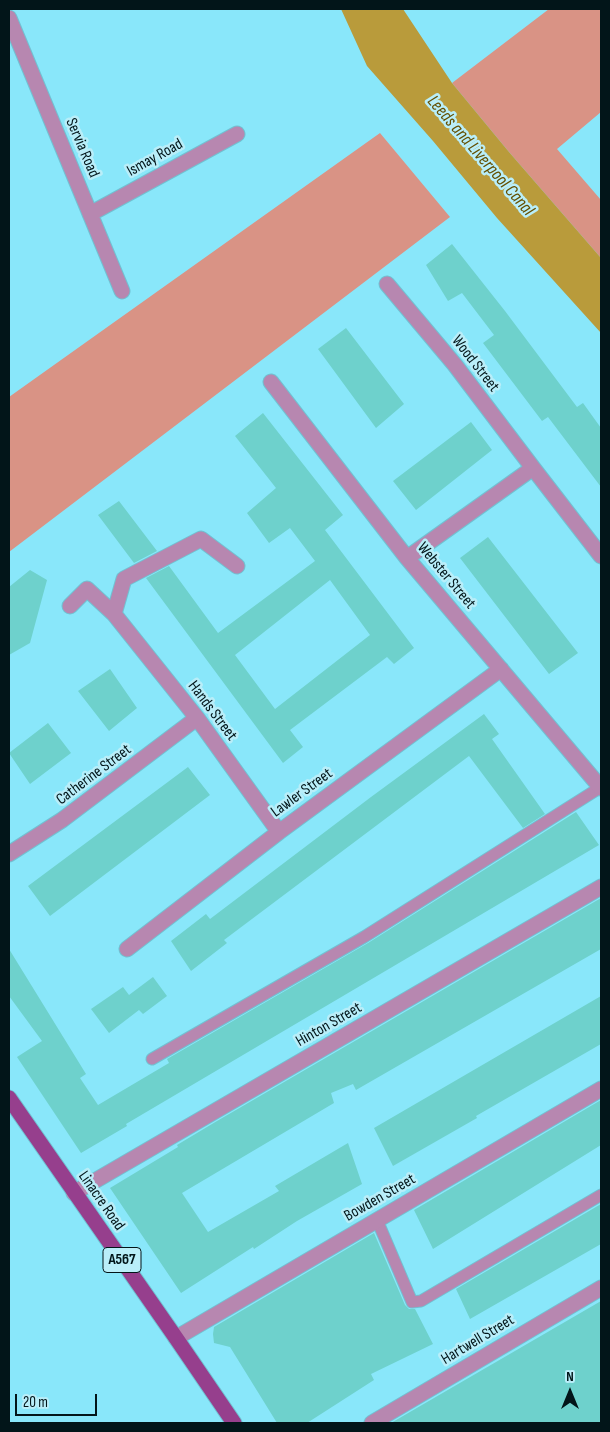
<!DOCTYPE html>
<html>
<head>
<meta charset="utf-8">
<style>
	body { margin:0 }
	#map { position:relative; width:610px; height:1432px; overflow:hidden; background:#89e7fa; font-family:"Sofia Sans Condensed",sans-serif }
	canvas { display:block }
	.frame { position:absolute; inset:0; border:10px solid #021519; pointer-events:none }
	.north { position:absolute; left:545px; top:1367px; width:50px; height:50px; -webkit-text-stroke:4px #b9eef9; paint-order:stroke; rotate:0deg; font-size:14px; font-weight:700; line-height:20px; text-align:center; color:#021519 }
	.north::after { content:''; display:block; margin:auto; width:18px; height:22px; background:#021519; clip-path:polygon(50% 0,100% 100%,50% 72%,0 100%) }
	.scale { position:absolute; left:15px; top:1394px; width:82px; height:22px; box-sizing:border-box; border:2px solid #021519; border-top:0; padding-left:6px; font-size:15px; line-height:18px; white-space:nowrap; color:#021519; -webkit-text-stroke:4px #b9eef9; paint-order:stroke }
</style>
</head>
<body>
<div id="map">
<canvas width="610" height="1432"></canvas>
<div class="frame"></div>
<div class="north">N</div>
<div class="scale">20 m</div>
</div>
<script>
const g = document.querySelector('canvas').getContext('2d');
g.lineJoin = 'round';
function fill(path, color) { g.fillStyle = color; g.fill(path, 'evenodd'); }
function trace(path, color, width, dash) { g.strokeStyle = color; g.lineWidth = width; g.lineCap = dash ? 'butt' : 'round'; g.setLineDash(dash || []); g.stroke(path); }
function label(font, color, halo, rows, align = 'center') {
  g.font = font + ' "Sofia Sans Condensed",sans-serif'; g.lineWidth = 5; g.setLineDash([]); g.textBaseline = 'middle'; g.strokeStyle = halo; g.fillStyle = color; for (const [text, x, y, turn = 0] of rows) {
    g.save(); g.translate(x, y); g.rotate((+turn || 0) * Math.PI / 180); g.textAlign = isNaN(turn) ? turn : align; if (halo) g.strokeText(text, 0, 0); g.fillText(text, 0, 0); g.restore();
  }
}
const green = new Path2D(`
	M549 9H601V112L557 149 601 200V258L509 152 452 83Z
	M380 133 450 217 9 552V397Z`);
const water = new Path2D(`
	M341 9H403L452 83 509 152 601 258V333L497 218 433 141 367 66Z`);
const building = new Path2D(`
	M452 244 505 311 577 407 583 403 601 428V487L548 417 542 421 483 343 494 335 462 293 448 301 426 265Z
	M346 328 404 404 376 428 318 349Z
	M263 413 343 515 325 530 414 648 394 664 387 657 290 730 303 747 283 763 146 578 169 566 218 633 315 561 290 528 269 543 247 513 276 488 235 436ZM330 580 370 635 275 709 235 655Z
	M471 422 492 450 416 510 393 481Z
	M119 501 157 551 134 563 98 515Z
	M488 537 578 653 549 674 460 558Z
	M30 570 47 580 30 643 9 655V587Z
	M110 669 137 708 109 731 78 691Z
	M484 714 499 734 492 739 545 814 523 828 469 756 224 940 227 943 191 971 171 941 206 914 210 919 371 797Z
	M48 723 71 753 30 784 9 753Z
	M188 767 210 795 50 916 28 886Z
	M576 812 599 845 126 1124 127 1126 81 1153 17 1057 42 1041 9 996V949L86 1074 80 1078 98 1105 169 1063 167 1059 368 943Z
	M601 898V949L356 1090 353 1084 331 1093 334 1103 182 1193 208 1232 279 1191 275 1186 348 1143 362 1184 297 1221 254 1249 253 1247 181 1293 110 1188 178 1147 177 1145 217 1121Z
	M153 977 167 996 143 1014 139 1010 109 1033 91 1009 123 987 129 995Z
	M601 996V1044L476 1116 477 1118 393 1166 374 1128Z
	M601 1100V1145L433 1249 414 1210Z
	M601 1204V1244L470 1319 456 1289Z
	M374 1233 405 1305 409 1309H415L433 1344 371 1374 374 1380 307 1423H277L230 1347 214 1343 213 1334 214 1327Z
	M601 1301V1423H391Z`);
const lane = new Path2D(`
	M152 1059 364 937 601 787
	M377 1220 412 1302 421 1301 601 1195`);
const street = new Path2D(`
	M9 18 122 291
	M90 214 237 134
	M387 284 455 365 533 468 601 556
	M271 382 407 558 601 788
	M407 558 533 468
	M237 566 201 539 124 579 114 614 197 718 279 832
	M70 606 87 589 114 614
	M9 854 62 820 197 718
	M127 949 279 832 501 669
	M74 1193 601 887
	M176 1338 601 1089
	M372 1423 601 1288`);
const primary = new Path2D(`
	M9 1098 176 1338 234 1423`);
const shields = [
	[122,1260,38]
];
const shieldNames = [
	["A567",122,1260]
];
const streetNames = [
	["Servia Road",82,148,67],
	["Ismay Road",155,158,-29],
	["Wood Street",475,364,52],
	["Webster Street",446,576,50],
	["Hands Street",212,711,53],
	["Catherine Street",94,775,-37],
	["Lawler Street",302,793,-36],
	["Hinton Street",329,1025,-30],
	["Bowden Street",380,1198,-30],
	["Linacre Road",101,1201,55],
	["Hartwell Street",478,1340,-31]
];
const waterNames = [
	["Leeds and Liverpool Canal",480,156,49]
];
fill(green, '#d99385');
fill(water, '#b99b3b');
fill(building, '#6ed1cc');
trace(lane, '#71c1d2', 13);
trace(street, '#71c1d2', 17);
trace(primary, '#71c1d2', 17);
trace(lane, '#b787b0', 11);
trace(street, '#b787b0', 15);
trace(primary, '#963f8d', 15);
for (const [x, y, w] of shields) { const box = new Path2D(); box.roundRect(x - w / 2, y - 12.5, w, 25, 4); g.fillStyle = '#b9eef9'; g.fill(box); trace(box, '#021519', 1); }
label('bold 15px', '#021519', null, shieldNames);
label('16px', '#021519', '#b9eef9', streetNames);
label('italic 18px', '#644f00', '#b9eef9', waterNames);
</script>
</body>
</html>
